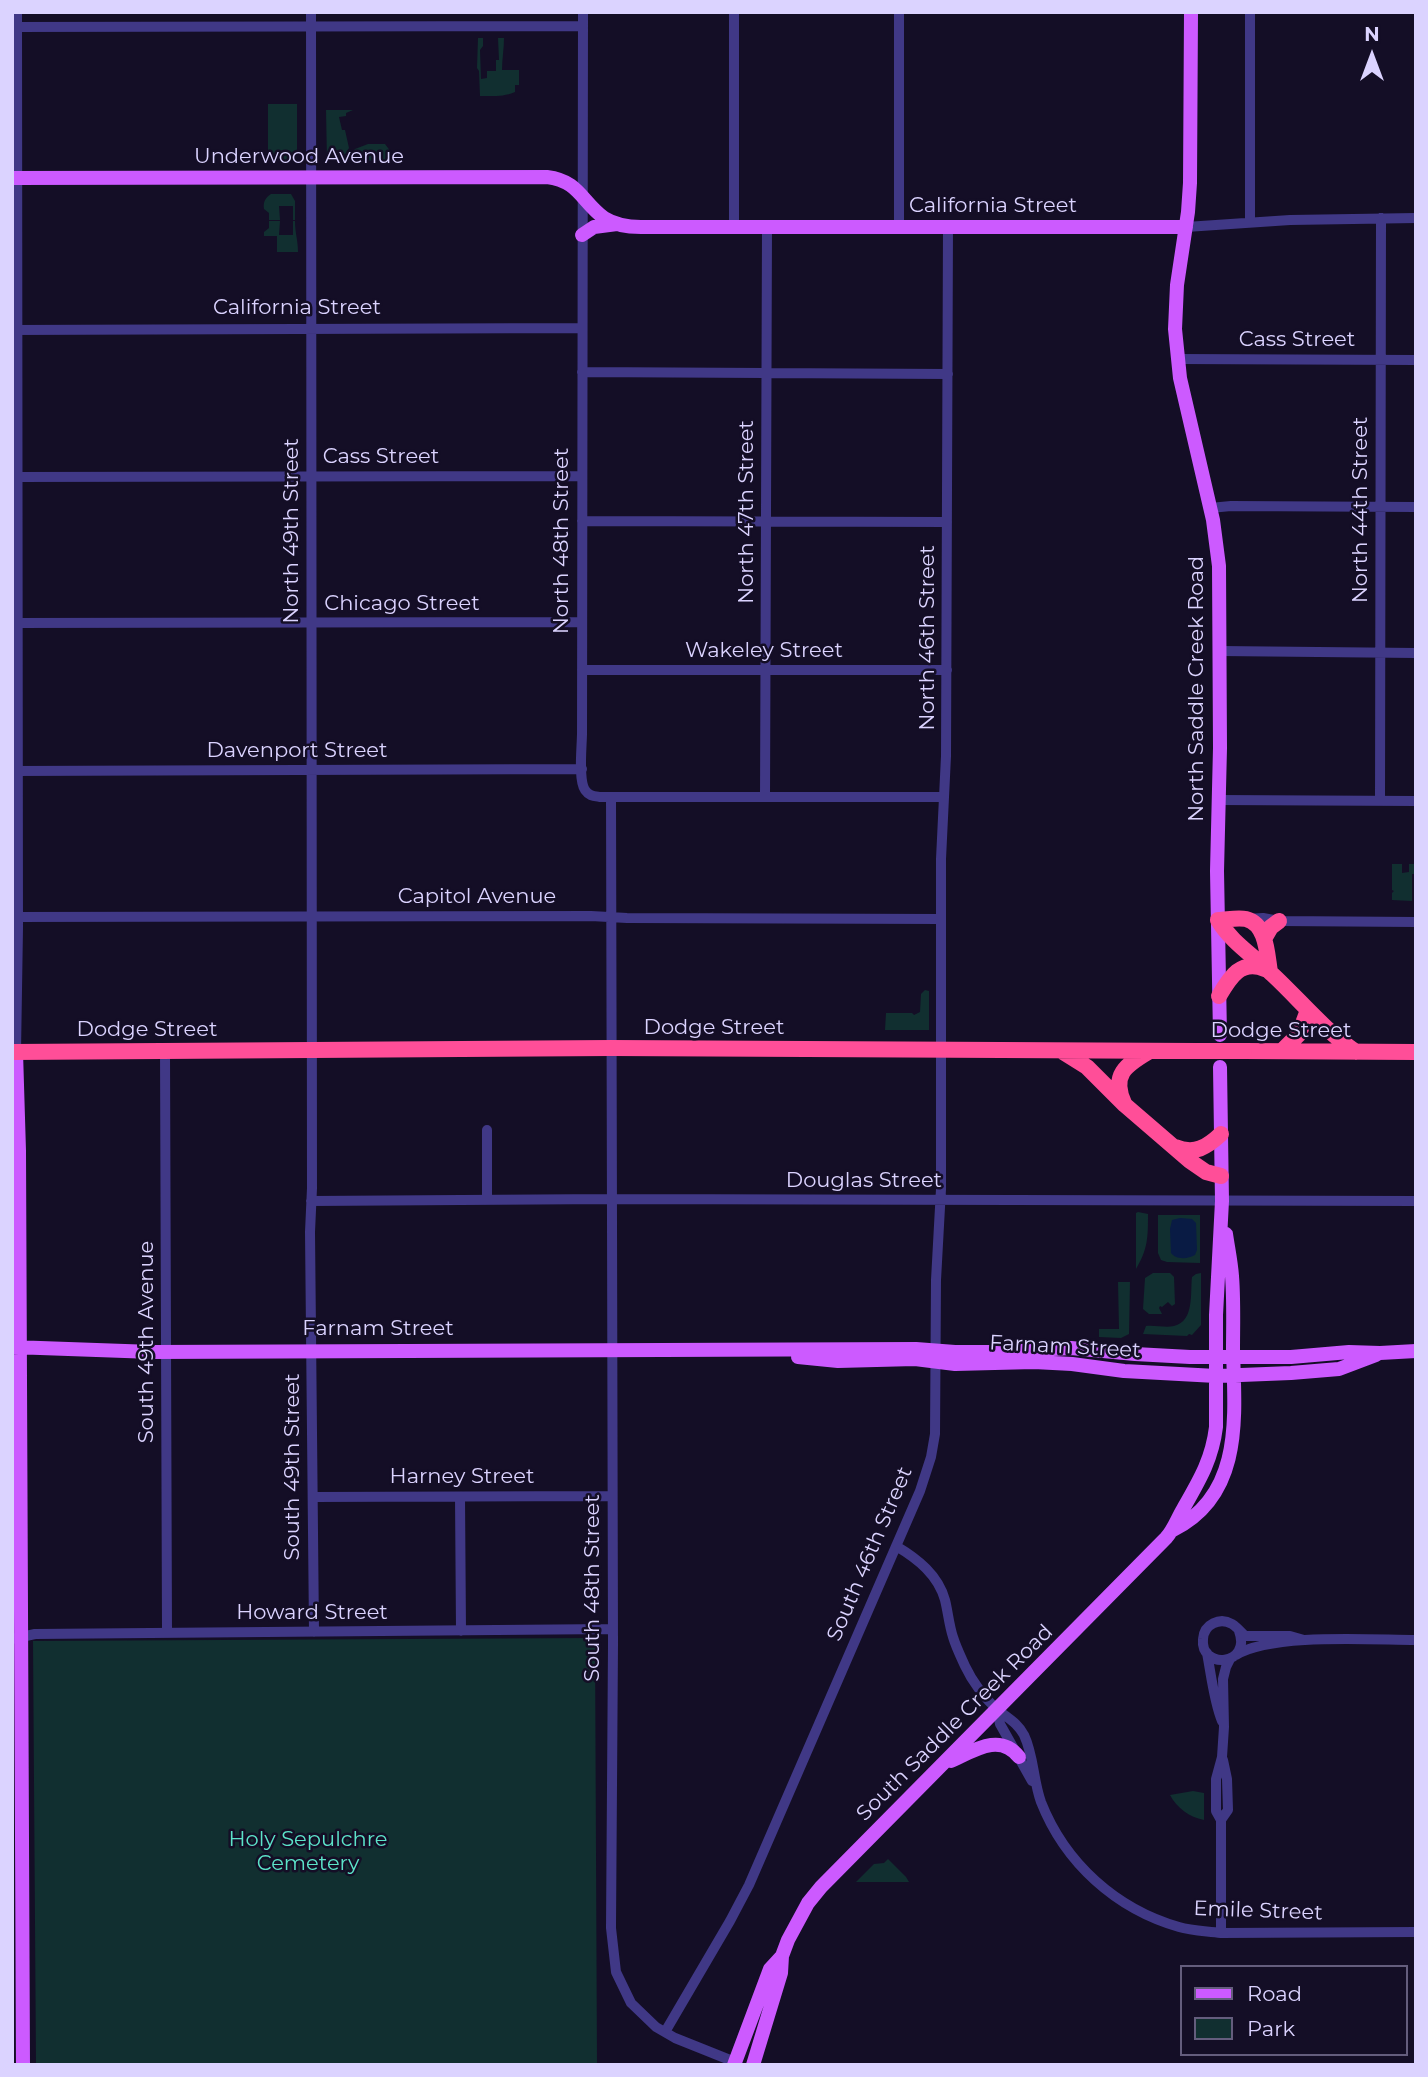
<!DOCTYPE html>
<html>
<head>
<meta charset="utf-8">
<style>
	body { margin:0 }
	#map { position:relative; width:1428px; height:2077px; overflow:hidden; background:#140e26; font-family:Montserrat,sans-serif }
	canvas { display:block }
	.frame { position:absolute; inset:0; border:14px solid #dbd3ff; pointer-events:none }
	.legend { position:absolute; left:1180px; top:1965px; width:228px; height:91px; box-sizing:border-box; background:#140e26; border:2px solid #645d7d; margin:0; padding:9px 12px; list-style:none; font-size:21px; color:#dbd3ff }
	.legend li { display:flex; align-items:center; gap:14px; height:35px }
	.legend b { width:35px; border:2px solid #645d7d }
	.north { position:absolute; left:1337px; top:21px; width:70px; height:70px; -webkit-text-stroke:5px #140e26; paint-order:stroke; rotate:0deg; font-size:19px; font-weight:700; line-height:28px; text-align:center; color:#dbd3ff }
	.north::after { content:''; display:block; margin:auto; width:24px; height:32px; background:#dbd3ff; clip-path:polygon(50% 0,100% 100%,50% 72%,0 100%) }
</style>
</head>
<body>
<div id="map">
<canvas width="1428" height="2077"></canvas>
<div class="frame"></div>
<ul class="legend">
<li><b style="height:9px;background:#cc5aff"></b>Road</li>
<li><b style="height:19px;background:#112f30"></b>Park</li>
</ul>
<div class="north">N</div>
</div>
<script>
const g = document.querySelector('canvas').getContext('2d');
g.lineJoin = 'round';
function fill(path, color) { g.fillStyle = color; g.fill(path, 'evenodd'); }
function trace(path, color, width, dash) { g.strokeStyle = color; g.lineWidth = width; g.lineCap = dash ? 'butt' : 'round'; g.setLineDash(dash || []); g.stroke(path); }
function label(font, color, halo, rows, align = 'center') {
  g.font = font + ' Montserrat,sans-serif'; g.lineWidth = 5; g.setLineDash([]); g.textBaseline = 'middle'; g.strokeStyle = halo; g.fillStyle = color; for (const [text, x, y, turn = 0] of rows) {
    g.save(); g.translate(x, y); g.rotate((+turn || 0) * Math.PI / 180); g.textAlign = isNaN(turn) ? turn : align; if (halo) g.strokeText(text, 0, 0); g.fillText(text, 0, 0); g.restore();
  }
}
const green = new Path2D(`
	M478 38H483V46L480 50 481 79 487 78V71H496V60H499L498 38H504C504 49 502 59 502 70H519V85H515V92C503 97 493 96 480 96L479 71 477 68Z
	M268 104H297V160H268Z
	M326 110H353L346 113V116L339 117 342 130H345L349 148 341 161H327Z
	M368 144H385L397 160 344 161 355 149Z
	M271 194H291L295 201V220H293V206H279L280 220H269V213L264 209C263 202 265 198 271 194Z
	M269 221H280L279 235H293V221H295C295 233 298 240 298 252H277V236H264V232L269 228Z
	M1392 864H1402V873L1409 872V864H1416V874H1412V901L1392 900V893L1394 891 1392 890Z
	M925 990 929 991V1030H885L886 1013H912L914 1015 920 1012 921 994Z
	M1138 1212 1148 1214C1148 1237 1148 1249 1136 1269V1213Z
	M1158 1215H1200V1263L1167 1262 1161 1260 1158 1253Z
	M1153 1273H1170L1174 1277 1175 1304 1172 1306 1168 1302 1162 1307 1160 1306 1159 1308 1162 1314H1149L1143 1309 1145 1278Z
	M1201 1273V1325L1192 1335 1189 1334 1187 1336 1143 1334 1146 1326C1155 1325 1166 1328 1174 1326 1195 1321 1190 1292 1192 1277L1196 1274Z
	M1118 1282H1130L1129 1334 1121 1338 1099 1337V1329H1119Z
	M595 1638 597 2065H36L33 1641Z
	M1193 1791 1204 1793V1820C1189 1817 1177 1808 1170 1795Z
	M888 1859 906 1877 909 1882H856L874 1864 884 1863Z`);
const water = new Path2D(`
	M1180 1218 1192 1219 1196 1223 1197 1250 1195 1255C1188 1259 1176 1260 1171 1253L1170 1229 1172 1220Z`);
const minor = new Path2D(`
	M311 12 312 1188 310 1232 314 1632
	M583 12 582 733C582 746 578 780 585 790 589 796 594 796 600 797H944
	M734 12V227
	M899 12V227
	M12 27 583 26
	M1250 222V12
	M1186 227 1290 220 1416 218
	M12 330 582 328
	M1177 359 1416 360
	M582 372 948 374
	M14 477 582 476
	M1210 508 1231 506 1416 507
	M582 521 947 522
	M14 623 582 622
	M1220 651 1416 653
	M582 670H947
	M14 771 582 769
	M611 797 613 1644 611 1928 616 1972 631 2003 656 2027 675 2038 735 2062
	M765 797 767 227
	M1218 800 1416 801
	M1380 801 1381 218
	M12 917 591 916 627 918 941 919
	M1247 919 1263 918 1279 921 1416 922
	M165 1051 167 1633
	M16 1052 18 928 17 12
	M487 1130V1200
	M311 1201 611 1199 1416 1201
	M313 1497 611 1496
	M460 1497 461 1631
	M896 1546C918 1559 938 1575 945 1600 948 1612 949 1625 953 1637 956 1647 961 1657 965 1666 972 1681 985 1699 997 1709 1007 1718 1017 1722 1024 1735 1034 1756 1033 1780 1041 1802 1065 1863 1116 1909 1179 1927 1192 1931 1207 1931 1221 1933L1416 1932
	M1239 1631C1252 1666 1200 1670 1203 1639 1204 1624 1220 1617 1232 1624 1237 1627 1241 1632 1245 1636H1290L1304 1640
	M12 1639 35 1634 612 1629
	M1207 1653C1211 1674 1214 1702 1222 1721
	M1236 1655C1272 1633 1371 1640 1416 1640
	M997 1709 1000 1724 1032 1781
	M1221 1820 1228 1810 1227 1779 1223 1760
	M1221 1933V1820L1216 1811V1779L1222 1757 1224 1727 1223 1679 1226 1667 1230 1659
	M665 2032 730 1921 749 1885 920 1491 931 1457 935 1434 936 1280 941 1189V859L946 756 948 226`);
const major = new Path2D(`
	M1191 12 1190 183 1188 212 1177 285 1175 329 1180 378 1213 520 1219 566 1220 748 1217 871 1220 1035
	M12 178 547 177C579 181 581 201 604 218 615 225 628 227 641 227H1186
	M582 235 594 227 617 224
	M16 1052 19 1151 23 2065
	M12 1347 153 1352 916 1349 955 1352H997L1071 1348 1135 1354 1190 1357H1291L1349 1352 1380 1353 1416 1351
	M798 1357 838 1361 915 1359 955 1364 1034 1362 1072 1364 1124 1371 1216 1376 1291 1373 1339 1369 1376 1355
	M1173 1530C1243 1495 1235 1418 1233 1351 1233 1326 1234 1301 1232 1276 1231 1262 1228 1248 1226 1234
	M951 1761C973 1751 1000 1732 1019 1757
	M734 2065 770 1969 782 1956
	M753 2065 781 1973 782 1956 788 1940 808 1903 821 1887 1166 1538C1174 1529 1177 1519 1183 1509 1199 1481 1212 1460 1216 1427V1315L1222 1201 1220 1067`);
const highway = new Path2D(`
	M1264 939 1271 927 1279 921
	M1270 972C1267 955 1267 924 1246 919 1237 917 1226 920 1218 920 1232 943 1253 955 1272 974 1300 1000 1324 1030 1356 1052
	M1219 996C1230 977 1241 959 1265 969
	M1244 1051 1416 1052
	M1282 1051 1299 1034 1308 1010
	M12 1052 611 1048 1197 1051
	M1063 1052 1087 1067 1125 1105 1190 1161 1206 1172 1221 1176
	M1124 1103C1111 1075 1126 1065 1148 1052
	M1175 1147C1195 1155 1207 1147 1221 1134`);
const highwayBridge = new Path2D(`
	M1197 1051H1244`);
const streetNames = [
	["Underwood Avenue",299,157],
	["California Street",993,206],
	["California Street",297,308],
	["Cass Street",1297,340],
	["Cass Street",381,457],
	["North 44th Street",1361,510,-90],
	["North 47th Street",747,512,-90],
	["North 49th Street",292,531,-90],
	["North 48th Street",562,541,-90],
	["Chicago Street",402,604],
	["North 46th Street",928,638,-90],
	["Wakeley Street",764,651],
	["North Saddle Creek Road",1197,689,-90],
	["Davenport Street",297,751],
	["Capitol Avenue",477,897],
	["Dodge Street",714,1028],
	["Dodge Street",147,1030],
	["Dodge Street",1281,1031],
	["Douglas Street",864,1181],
	["Farnam Street",378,1329],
	["South 49th Avenue",147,1342,-90],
	["Farnam Street",1065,1347,3],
	["South 49th Street",293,1467,-90],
	["Harney Street",462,1477],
	["South 46th Street",870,1554,-67],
	["South 48th Street",593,1588,-90],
	["Howard Street",312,1613],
	["South Saddle Creek Road",955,1723,-45],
	["Emile Street",1258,1911,2]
];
const parkNames = [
	["Holy Sepulchre",308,1840],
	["Cemetery",308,1864]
];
fill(green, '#112f30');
fill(water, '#091b44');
trace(minor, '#403886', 10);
trace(major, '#cc5aff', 14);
trace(highway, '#ff4e98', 16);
trace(highwayBridge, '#ff4e98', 16);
label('21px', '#dbd3ff', '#140e26', streetNames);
label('21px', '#5ce3c9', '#140e26', parkNames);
</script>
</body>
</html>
